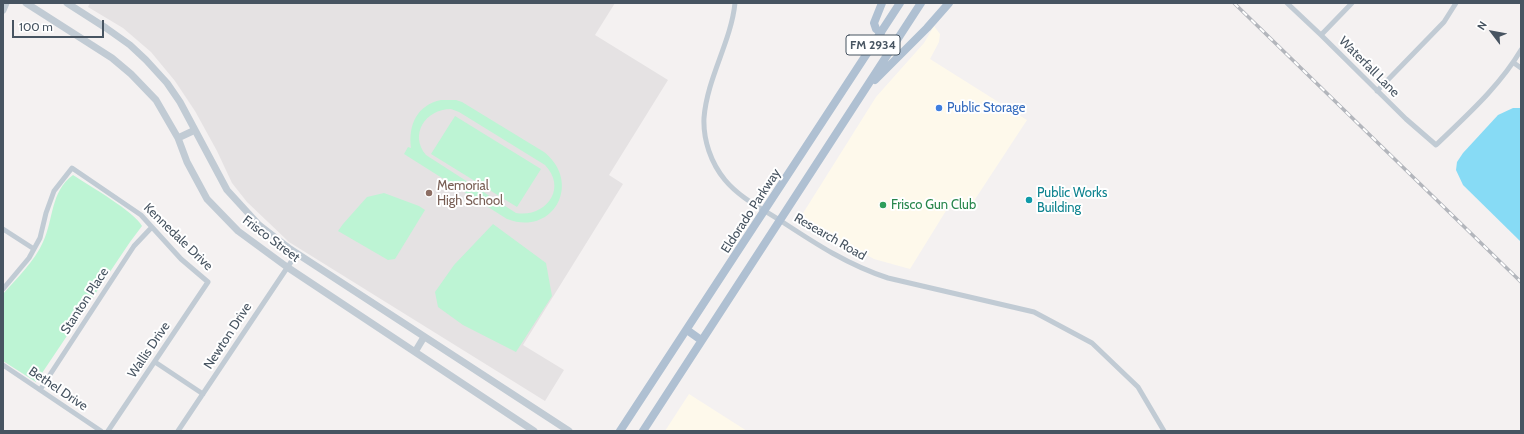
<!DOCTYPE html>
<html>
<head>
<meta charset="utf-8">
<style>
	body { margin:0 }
	#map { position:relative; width:1524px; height:434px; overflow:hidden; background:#f4f1f1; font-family:Cabin,sans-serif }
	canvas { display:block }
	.frame { position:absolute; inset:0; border:4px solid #475461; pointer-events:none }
	.north { position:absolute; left:1472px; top:12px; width:40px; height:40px; -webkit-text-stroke:3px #fff; paint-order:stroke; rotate:302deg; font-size:11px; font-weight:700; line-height:16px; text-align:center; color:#475461 }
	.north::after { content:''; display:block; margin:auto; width:14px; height:18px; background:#475461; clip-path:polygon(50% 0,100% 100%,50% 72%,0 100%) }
	.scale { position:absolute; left:12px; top:20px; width:92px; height:18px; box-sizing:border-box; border:2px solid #475461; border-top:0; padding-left:5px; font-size:12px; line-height:14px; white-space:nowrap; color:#475461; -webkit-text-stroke:3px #fff; paint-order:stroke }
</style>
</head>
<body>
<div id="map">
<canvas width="1524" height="434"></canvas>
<div class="frame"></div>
<div class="north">N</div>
<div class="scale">100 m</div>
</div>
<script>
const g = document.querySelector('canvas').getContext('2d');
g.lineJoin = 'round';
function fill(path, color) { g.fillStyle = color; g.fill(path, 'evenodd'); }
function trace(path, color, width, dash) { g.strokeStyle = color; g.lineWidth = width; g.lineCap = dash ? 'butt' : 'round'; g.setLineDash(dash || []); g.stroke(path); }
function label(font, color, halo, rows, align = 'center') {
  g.font = font + ' Cabin,sans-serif'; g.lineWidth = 4; g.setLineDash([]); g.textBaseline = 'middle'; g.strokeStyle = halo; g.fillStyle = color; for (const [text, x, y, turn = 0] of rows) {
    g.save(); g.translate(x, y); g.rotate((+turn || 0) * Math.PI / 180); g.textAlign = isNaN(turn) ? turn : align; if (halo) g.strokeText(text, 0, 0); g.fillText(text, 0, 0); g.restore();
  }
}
const commercial = new Path2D(`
	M934 26 940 34 939 42 930 59 1027 120 968 210 952 201 910 269 874 259 800 218 876 97 924 43Z
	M689 394 747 431H665Z`);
const education = new Path2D(`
	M90 3H615L595 35 668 80 609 175 623 184 523 345 564 370 545 401 289 242 247 202 232 183 217 151 195 111 175 81 151 52 123 28 88 7Z`);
const green = new Path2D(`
	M441 100H456L462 102 544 152C583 183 553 237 507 219L404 154 408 147 411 148C408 125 417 105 441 100ZM451 109 459 112 545 165C568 189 545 218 516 213L426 155C409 135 425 109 451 109Z
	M455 116 541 169 517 207 431 154Z
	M73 175C88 185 135 212 142 226L130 242 36 382 3 361V294C16 279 35 261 43 242 54 219 50 192 73 175Z
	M384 193 419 206 425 210 395 259 388 260 338 231 343 224 367 197Z
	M493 224 546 263 552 296 516 352 463 325 438 307 435 292 454 265Z`);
const water = new Path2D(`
	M1513 108H1521V242L1463 185 1456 170 1457 162 1463 153 1498 115Z`);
const minor = new Path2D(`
	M735 3C731 42 707 78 704 118 703 140 711 163 725 180 740 198 761 208 781 221 816 244 848 265 888 278L1034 312 1092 343 1138 387 1164 431
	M1287 3 1321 35 1406 119 1436 145C1466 116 1499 87 1521 50
	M1321 35 1352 3
	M1514 63 1521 68
	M1377 91 1444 22 1456 3
	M3 229 34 249
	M3 289 29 258 40 238 46 213 54 191 72 168 141 215 181 259 208 282 108 431
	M155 362 203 394
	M3 365 101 431
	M40 390 134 246 152 227
	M178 431 297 253`);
const tertiary = new Path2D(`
	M26 3 112 58 131 74 156 100 178 138 187 162 207 199 238 231 287 267 534 431
	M67 3 106 28 130 45 146 60 167 83 180 102 227 190 259 225 290 249 569 431
	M3 10 6 3
	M178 138 195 130
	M415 352 424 337`);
const primary = new Path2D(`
	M881 33 876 29 874 23 882 3
	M875 80 927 28 949 3
	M687 330 701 340
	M620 431 900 3
	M643 431 921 3`);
const rail = new Path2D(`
	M1234 3 1521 282`);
const markers = [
	[939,108,4,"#3f7fe0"],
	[429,193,4,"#8d6e63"],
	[1029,200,4,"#0f9aa8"],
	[883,205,4,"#2e9e5b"]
];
const shields = [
	[873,45,54]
];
const shieldNames = [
	["FM 2934",873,45]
];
const streetNames = [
	["Waterfall Lane",1369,67,45],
	["Eldorado Parkway",751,211,-57],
	["Kennedale Drive",178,237,44],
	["Research Road",830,237,30],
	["Frisco Street",271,239,37],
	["Stanton Place",85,301,-57],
	["Newton Drive",228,336,-57],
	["Wallis Drive",149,350,-56],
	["Bethel Drive",58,389,34]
];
const shopNames = [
	["Public Storage",947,108]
];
const educationNames = [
	["Memorial",437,186],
	["High School",437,201]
];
const cultureNames = [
	["Public Works",1037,193],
	["Building",1037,208]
];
const leisureNames = [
	["Frisco Gun Club",891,205]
];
fill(commercial, '#fef9eb');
fill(education, '#e5e2e3');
fill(green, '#bdf4d4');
fill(water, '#87dbf5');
trace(minor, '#c1cbd4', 5);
trace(tertiary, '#c1cbd4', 7);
trace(primary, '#afc0d2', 8);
trace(rail, '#b3b6bc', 3.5);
trace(rail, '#fff', 2, [6]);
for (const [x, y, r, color] of markers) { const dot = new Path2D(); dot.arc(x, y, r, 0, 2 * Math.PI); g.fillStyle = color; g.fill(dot); trace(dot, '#fff', 1.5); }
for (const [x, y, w] of shields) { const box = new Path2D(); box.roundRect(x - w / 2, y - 10, w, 20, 3); g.fillStyle = '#fff'; g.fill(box); trace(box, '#475461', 1); }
label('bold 12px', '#475461', null, shieldNames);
label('13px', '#475461', '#fff', streetNames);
label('13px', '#366cbe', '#fff', shopNames, 'left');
label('13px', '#785e54', '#fff', educationNames, 'left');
label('13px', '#0d838f', '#fff', cultureNames, 'left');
label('13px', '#27864d', '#fff', leisureNames, 'left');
</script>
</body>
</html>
